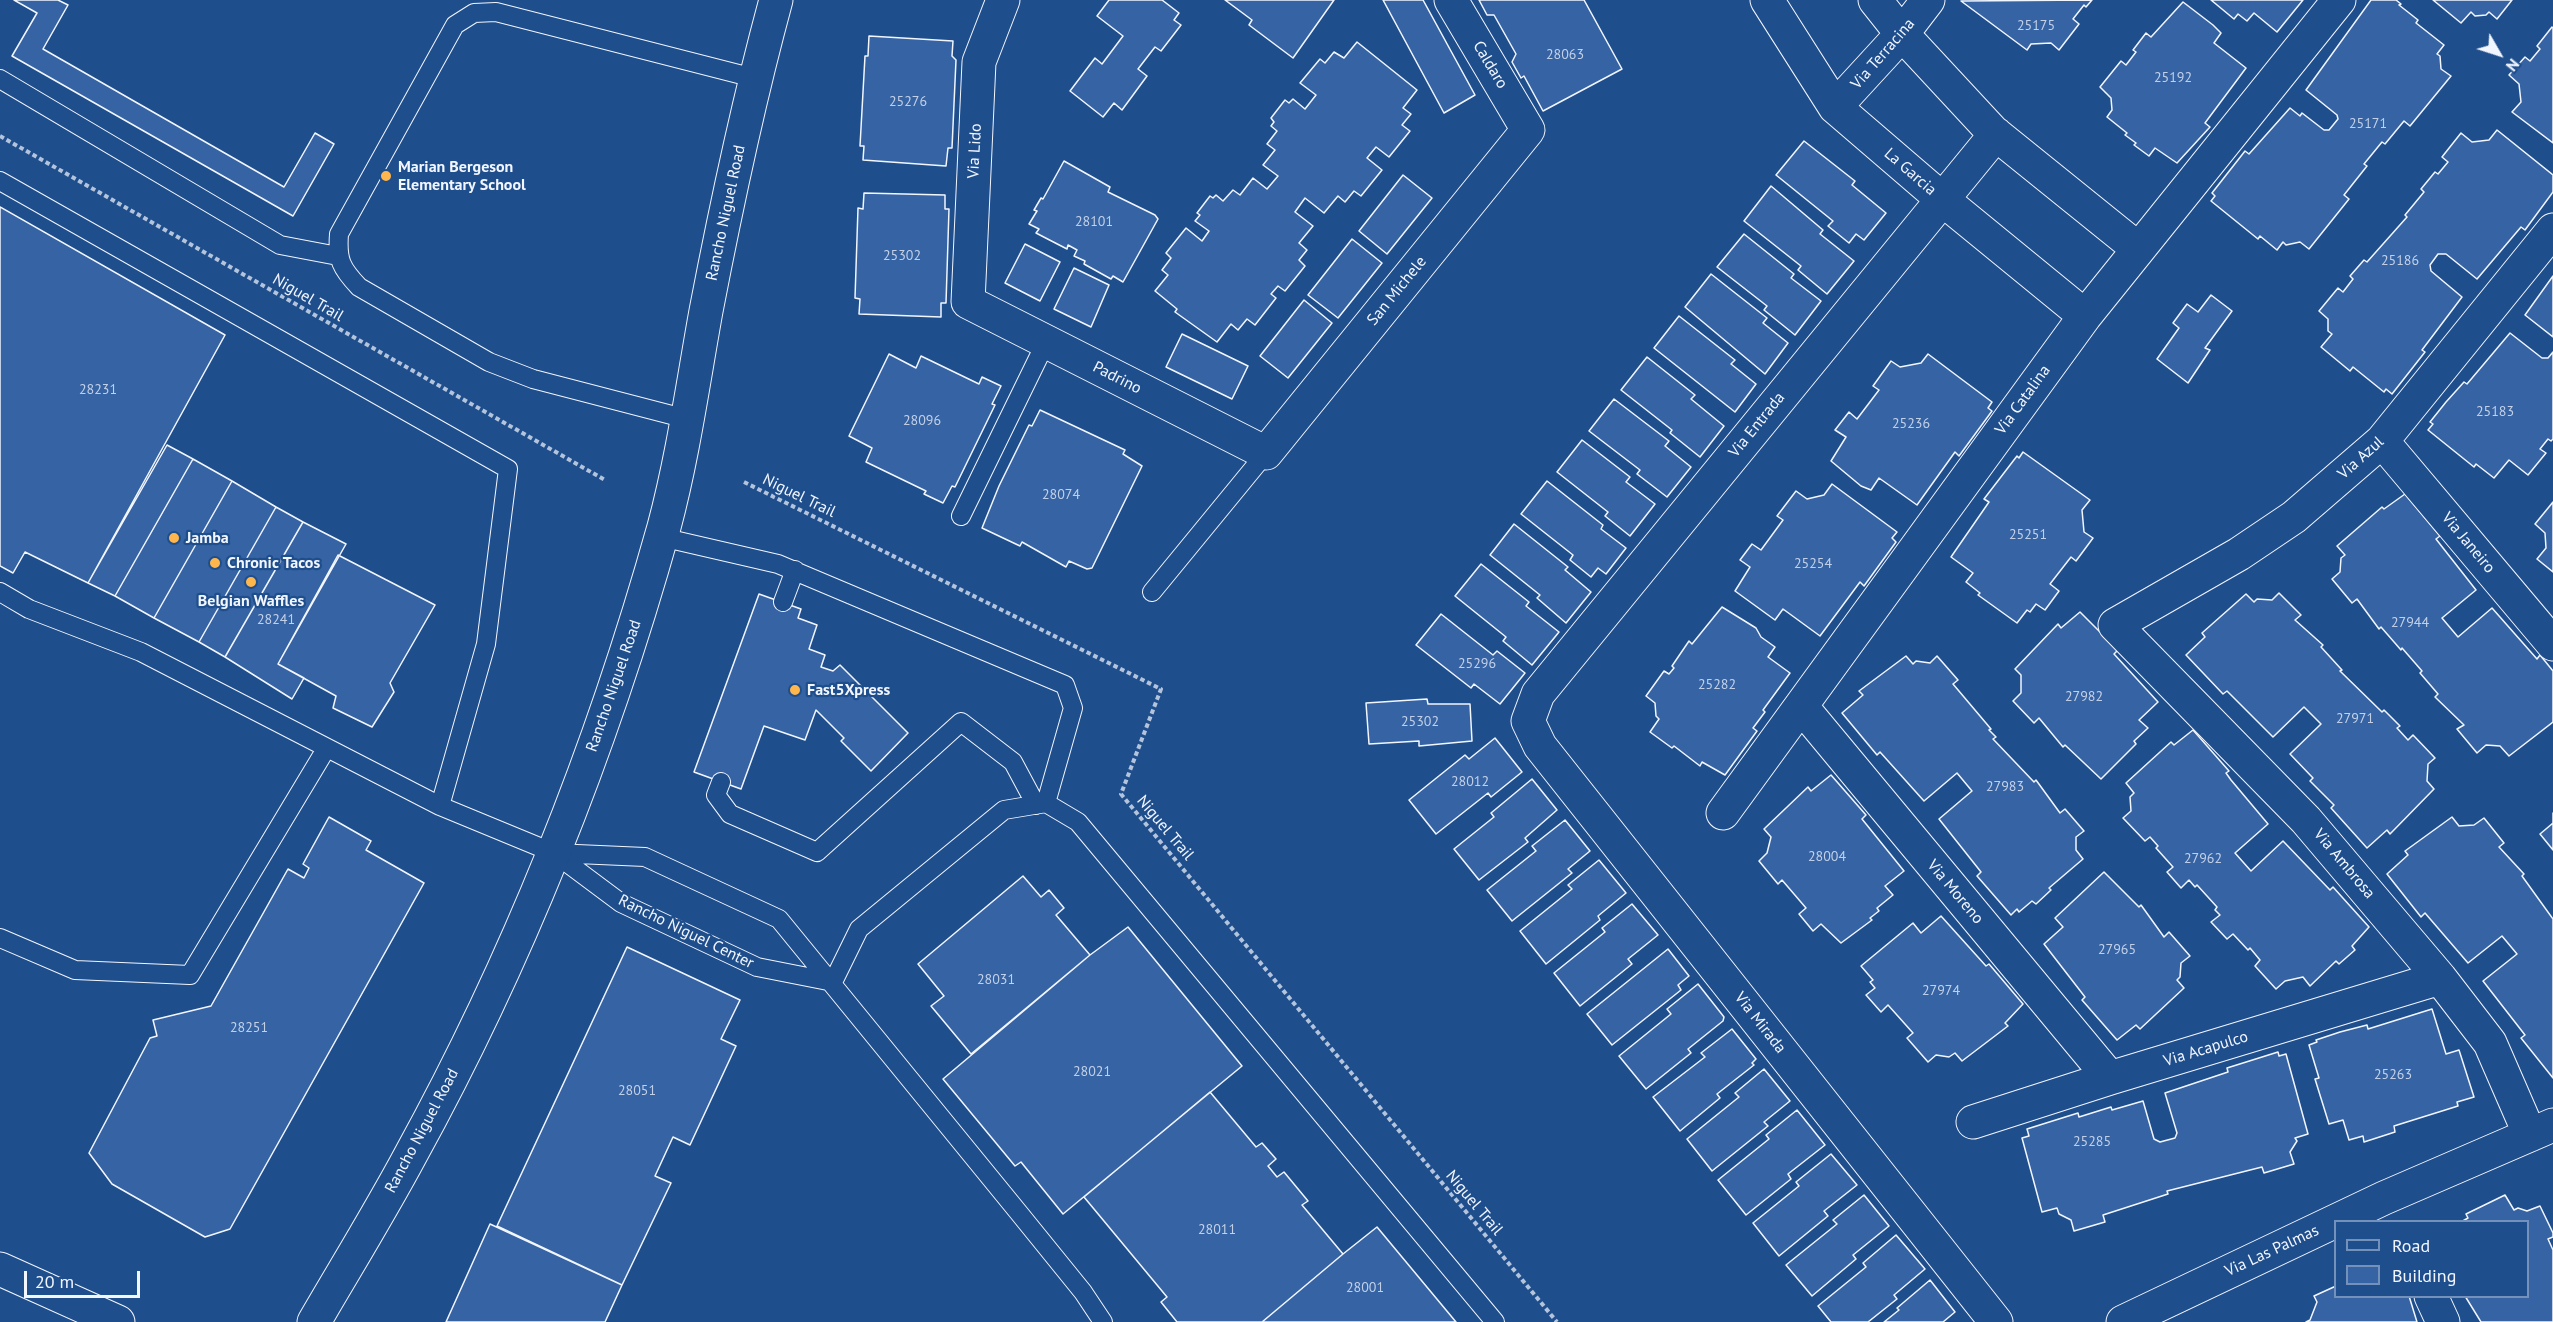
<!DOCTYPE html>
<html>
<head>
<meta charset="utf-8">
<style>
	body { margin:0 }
	#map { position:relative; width:2553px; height:1322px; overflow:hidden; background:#1f4e8c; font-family:"PT Sans",sans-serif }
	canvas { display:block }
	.legend { position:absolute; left:2334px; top:1220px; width:195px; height:78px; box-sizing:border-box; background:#1f4e8c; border:2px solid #7391ba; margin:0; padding:8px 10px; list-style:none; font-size:18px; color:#f2f6ff }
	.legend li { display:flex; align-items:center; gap:12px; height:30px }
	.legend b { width:30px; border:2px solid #7391ba }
	.north { position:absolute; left:2469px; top:24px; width:60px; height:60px; -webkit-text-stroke:4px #1f4e8c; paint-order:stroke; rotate:129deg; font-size:16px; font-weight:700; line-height:24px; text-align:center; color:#f2f6ff }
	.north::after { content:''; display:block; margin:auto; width:21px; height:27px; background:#f2f6ff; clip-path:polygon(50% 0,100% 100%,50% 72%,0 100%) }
	.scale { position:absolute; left:24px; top:1271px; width:116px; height:27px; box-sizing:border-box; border:3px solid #f2f6ff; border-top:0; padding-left:8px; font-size:18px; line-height:21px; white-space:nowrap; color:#f2f6ff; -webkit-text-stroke:4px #1f4e8c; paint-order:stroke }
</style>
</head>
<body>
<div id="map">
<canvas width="2553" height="1322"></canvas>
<ul class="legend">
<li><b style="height:8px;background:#1f4e8c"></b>Road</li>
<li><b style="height:16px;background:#3563a3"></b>Building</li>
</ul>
<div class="north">N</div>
<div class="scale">20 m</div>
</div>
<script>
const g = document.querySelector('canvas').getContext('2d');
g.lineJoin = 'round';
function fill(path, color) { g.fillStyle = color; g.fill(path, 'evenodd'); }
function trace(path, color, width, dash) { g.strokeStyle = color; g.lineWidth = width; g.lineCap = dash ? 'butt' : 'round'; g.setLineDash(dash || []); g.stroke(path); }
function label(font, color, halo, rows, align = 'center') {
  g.font = font + ' "PT Sans",sans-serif'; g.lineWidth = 4.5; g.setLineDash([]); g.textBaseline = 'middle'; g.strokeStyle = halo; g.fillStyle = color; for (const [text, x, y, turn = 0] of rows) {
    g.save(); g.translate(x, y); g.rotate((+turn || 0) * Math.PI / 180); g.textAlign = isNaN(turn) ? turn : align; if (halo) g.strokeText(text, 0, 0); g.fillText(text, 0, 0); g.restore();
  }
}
const building = new Path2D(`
	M14 0H58L68 5 43 49 284 187 315 133 334 144 293 216 12 56 37 13Z
	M1109 0H1162L1179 13 1174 20 1181 25 1161 51 1155 47 1138 69 1147 76 1122 110 1114 103 1103 117 1070 91 1095 58 1102 64 1123 36 1097 16Z
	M1225 0H1334L1293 58 1249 25 1252 20Z
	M1383 0H1423L1475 95 1444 113Z
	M1479 0H1584L1622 69 1543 111 1524 76 1521 78 1512 62 1516 54 1494 15H1487Z
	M2092 0 2086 7 2084 5 2073 19 2079 24 2059 50 2051 43 2031 44 2027 50 1961 1Z
	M2211 0H2303L2277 32 2254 13 2247 21 2238 14 2234 19Z
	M2371 0H2396L2401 4 2399 5 2418 20 2416 23 2444 45 2437 54 2440 56 2441 69 2451 76 2410 126 2404 121 2385 144 2382 142 2364 164 2367 166 2344 195 2349 199 2309 249 2300 242 2286 245 2283 242 2277 250 2260 236 2258 239 2211 201 2215 196 2212 193 2245 151 2249 154 2290 108 2300 116 2302 113 2324 130H2329L2338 119 2337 115 2306 90Z
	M2433 0H2512L2497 19 2489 12 2486 15 2475 16 2471 12 2461 23Z
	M2183 2 2213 25 2221 33 2214 43 2246 68 2205 123 2210 127 2177 163 2155 148 2149 156 2134 145 2136 143 2125 135 2127 133 2107 117 2112 110 2111 98 2100 87 2121 61 2126 65 2136 52 2133 50 2146 33 2151 37Z
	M2552 27 2553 28V143L2512 112 2521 102 2519 84 2509 75 2525 57 2530 61 2540 49 2537 46Z
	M869 36 953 41 952 56 956 60 952 148H948L946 166 863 160 864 146H860L865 56H868Z
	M1357 42 1417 90 1403 108 1411 114 1402 125 1410 131 1389 157 1376 147 1367 158 1382 170 1361 196 1354 191 1345 202 1338 196 1324 213 1305 198 1295 212 1313 226 1299 243 1307 250 1299 260 1305 266 1285 291 1278 286 1271 294 1276 298 1255 325 1247 319 1238 330 1231 324 1217 342 1175 312 1177 309 1155 291 1168 275 1162 270 1171 258 1166 253 1186 228 1202 241 1209 231 1195 221 1200 215 1197 213 1210 196 1213 198 1216 195 1223 201 1233 190 1240 195 1253 178 1267 189 1278 176 1263 165 1275 150 1267 144 1277 131 1271 126 1274 122 1271 118 1285 100 1289 103 1293 99 1305 109 1316 95 1300 83 1320 59 1325 63 1334 52 1344 58Z
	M2497 130 2553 175V192L2525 230 2521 227 2477 279 2446 254H2438L2430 265 2431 271 2462 297 2422 350 2425 352 2392 394 2386 389 2384 392 2353 367 2350 371 2321 347 2332 334 2328 331V319L2319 311 2338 288 2343 292 2353 279 2350 276 2364 260 2367 262 2407 217 2405 215 2424 192 2421 189 2435 172 2438 174 2448 162 2442 157 2461 133 2472 142 2489 140Z
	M1804 141 1855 181 1852 185 1886 213 1864 240 1856 234 1849 243 1828 226 1833 221 1776 175Z
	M1064 161 1110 187 1108 192 1155 215 1158 219 1123 282 1113 276 1111 279 1084 264 1085 261 1074 256 1077 250 1068 245 1067 249 1036 233 1039 229 1029 224 1037 211 1034 210 1041 198 1043 199Z
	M1403 175 1432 198 1387 254 1359 231Z
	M1771 186 1823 230 1820 234 1854 261 1827 294 1798 270 1801 266 1744 221Z
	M864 193 945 195V209H949L946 303H941V317L859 314 860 299 855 298 858 208 863 209Z
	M0 207 225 335 88 583 25 552 13 573 0 566Z
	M1744 234 1794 274 1791 278 1821 301 1795 335 1764 310 1767 306 1717 267Z
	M1352 239 1382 263 1338 318 1308 295Z
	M1025 244 1060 262 1040 301 1005 283Z
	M1074 268 1109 285 1091 327 1054 309Z
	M1711 274 1767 318 1763 323 1788 343 1765 374 1685 307Z
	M2553 276V337L2525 315Z
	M2211 295 2232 311 2205 348 2210 350 2188 383 2157 359 2179 328 2173 323 2187 304 2198 312Z
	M1304 300 1332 323 1288 378 1260 356Z
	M1679 316 1735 360 1731 364 1756 384 1735 412 1654 348Z
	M2510 333 2542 358H2548L2553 352V439L2551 441 2548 439 2540 449 2546 453 2528 475 2509 460 2494 478 2476 464 2474 467 2428 430 2433 424 2430 422 2446 402 2464 382 2467 384Z
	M1182 334 1248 366 1232 399 1166 367Z
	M889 354 916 368 921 356 979 384 982 377 1001 386 992 404 995 405 955 487 952 486 943 503 924 494 926 491 866 462 872 448 849 436Z
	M1928 354 1992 402 1988 408 1992 411 1959 456 1955 452 1917 505 1879 478 1871 490 1861 486 1831 461 1846 437 1835 430 1849 412 1857 419 1879 390 1873 386 1891 361 1900 367 1921 363Z
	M1647 357 1695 395 1691 399 1724 426 1700 457 1670 433 1672 430 1621 390Z
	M1614 399 1669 441 1665 446 1691 467 1667 497 1637 474 1640 470 1589 431Z
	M1040 410 1125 450 1123 454 1142 466 1092 568 1087 569 1069 561 1066 567 1022 542 1020 546 982 528 999 486 1029 425 1032 426Z
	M1582 440 1630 477 1626 482 1655 504 1630 536 1605 516 1608 512 1557 472Z
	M167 445 193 459 115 596 88 583Z
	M2023 452 2090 500 2082 510 2084 532 2093 538 2076 561 2071 557 2050 584 2059 591 2045 610 2036 604 2030 612 2027 610 2017 623 1978 595 1980 593 1966 582 1973 573 1951 557 1989 502 1984 499 2017 456 2019 458Z
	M193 459 232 481 154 618 115 596Z
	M232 481 276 507 199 642 154 618Z
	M1547 481 1603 525 1601 529 1626 548 1606 574 1598 568 1591 577 1570 560 1573 555 1521 514Z
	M1832 484 1897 532 1892 538 1896 542 1864 586 1860 582 1820 636 1783 609 1775 620 1735 591 1750 567 1740 560 1752 544 1761 550 1783 520 1777 516 1796 491 1807 499 1824 495Z
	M2405 494 2440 536 2436 539 2476 590 2442 618 2458 637 2492 608 2537 659 2540 655 2553 671V722L2509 756 2500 746 2486 745 2477 753 2457 729 2464 725 2435 697 2438 694 2420 673 2422 671 2402 648 2401 650 2381 627 2379 629 2357 599 2352 603 2332 579 2340 572 2341 558 2345 555 2337 546 2382 507 2384 509Z
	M2553 502V572L2537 559 2546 548 2545 533 2535 524Z
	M276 507 303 522 225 657 199 642Z
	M303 522 346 544 278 664 304 678 292 699 225 657Z
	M1514 524 1568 567 1565 570 1591 592 1566 623 1537 598 1540 595 1490 555Z
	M338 555 435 605 390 683 394 692 372 727 333 708 336 696 278 664Z
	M1481 564 1529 602 1526 606 1559 632 1532 665 1503 641 1506 637 1455 596Z
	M2279 593 2301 615 2295 620 2323 645 2321 647 2342 670 2340 671 2382 712 2384 710 2400 726 2397 728 2408 740 2413 735 2435 758 2428 764 2427 781 2434 789 2390 834 2387 830 2367 848 2331 808 2334 805 2310 781 2313 778 2290 754 2321 724 2304 707 2273 737 2227 691 2223 694 2186 655 2205 637 2202 633 2246 594 2254 602 2257 599 2272 600Z
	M759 594 801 609 798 618 817 625 809 649 825 655 821 667 833 671 840 665 908 733 871 771 841 741 844 738 816 710 805 740 764 726 741 789 694 772Z
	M1722 607 1756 628 1761 637 1775 647 1768 657 1790 673 1763 710 1765 712 1753 728 1757 731 1725 775 1702 762 1700 766 1674 746 1672 748 1650 732 1659 719 1656 716 1655 703 1646 696 1664 671 1669 674 1674 668 1672 666 1689 641 1692 644Z
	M2080 612 2118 650 2114 654 2158 702 2139 720 2148 728 2134 741 2136 744 2101 779 2065 745 2063 747 2039 718 2034 723 2013 701 2021 693V675L2015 669 2058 624 2061 628Z
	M1441 614 1493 655 1497 651 1525 673 1500 704 1474 684 1471 688 1416 645Z
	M1906 656 1913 664 1916 661 1930 663 1937 656 1958 680 1953 684 1991 729 1989 730 1996 737 1993 739 2034 782 2036 780 2060 813 2065 809 2084 831 2076 837V850L2083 859 2049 888 2051 890 2036 904 2032 901 2019 912 2017 909 2011 915 1977 876 1981 872 1939 819 1972 791 1957 773 1924 801 1880 752 1877 755 1842 713 1863 695 1859 691Z
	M1427 699 1428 704H1470L1472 741 1419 746V741L1369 744 1366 703Z
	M2193 730 2229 771 2226 773 2231 780 2268 824 2235 853 2251 871 2283 841 2330 890 2333 887 2369 927 2352 946 2355 950 2339 964 2336 961 2310 986 2303 977 2285 981 2276 989 2255 966 2260 960 2250 948 2248 950 2233 934 2227 939 2211 922 2220 915 2215 910 2217 907 2197 885 2195 887 2189 880 2181 888 2167 872 2173 867 2156 848 2158 846 2150 837 2145 841 2123 818 2131 811 2130 797 2134 793 2126 783 2171 742 2174 745Z
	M1495 738 1522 772 1491 797 1488 793 1436 834 1409 800 1465 755 1469 759Z
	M1831 775 1866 815 1862 819 1904 871 1885 886 1893 895 1877 908 1879 911 1870 918 1872 920 1841 943 1821 924 1813 931 1799 914 1806 908 1782 880 1778 884 1759 861 1767 853 1771 837 1764 829 1808 787 1811 791Z
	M1532 779 1557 810 1525 838 1528 842 1479 880 1454 849 1494 817 1491 813Z
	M2553 813V850L2540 834 2553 823Z
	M329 817 371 841 366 850 424 883 230 1229 205 1237 112 1184 89 1153 150 1038 157 1036 153 1020 211 1006 288 869 304 878 309 868 303 864Z
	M2452 817 2459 826 2474 825 2484 818 2504 843 2499 847 2524 874 2522 876 2553 919V1078L2521 1038 2525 1035 2483 981 2517 954 2502 936 2468 963 2425 913 2421 917 2387 874 2408 855 2405 851Z
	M1565 820 1590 851 1568 869 1572 873 1512 921 1487 890 1536 851 1532 846Z
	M1599 860 1626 893 1598 916 1600 920 1546 964 1520 931 1572 889 1568 885Z
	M2104 872 2139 907 2141 905 2164 937 2169 932 2190 956 2181 963 2180 977 2177 980 2184 988 2140 1029 2136 1025 2117 1040 2082 1000 2085 997 2044 944 2063 927 2055 918Z
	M1023 876 1041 897 1049 890 1064 908 1056 915 1090 955 971 1054 931 1006 944 996 918 964Z
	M1632 904 1658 935 1628 959 1632 964 1580 1006 1554 973 1605 932 1602 928Z
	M1941 916 1986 966 1989 964 2023 1004 2005 1023 2008 1026 1962 1061 1955 1053 1949 1057 1936 1055 1928 1062 1907 1038 1913 1033 1888 1005 1881 1012 1866 995 1875 988 1870 982 1873 980 1861 966 1913 923 1921 933Z
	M1128 927 1242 1066 1063 1214 1021 1162 1015 1166 943 1079 1090 955Z
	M627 947 740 1000 721 1039 736 1046 690 1145 673 1137 655 1176 671 1183 622 1285 497 1226Z
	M1668 949 1689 976 1678 985 1681 990 1612 1045 1587 1014Z
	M1698 984 1724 1017 1723 1021 1688 1049 1691 1053 1646 1089 1619 1056 1671 1014 1667 1009Z
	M2432 1009 2446 1054 2459 1050 2474 1097 2457 1102 2458 1106 2394 1126 2395 1132 2364 1142 2363 1136 2349 1140 2343 1120 2329 1124 2315 1079 2319 1078 2309 1045 2317 1042 2316 1040 2340 1032 2367 1025 2368 1029Z
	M1732 1029 1756 1059 1752 1063 1754 1065 1717 1094 1720 1098 1680 1131 1653 1097 1705 1057 1701 1053Z
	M2278 1052 2279 1056 2286 1054 2308 1134 2295 1138 2297 1141 2290 1152 2294 1164 2264 1173 2262 1167 2167 1191 2168 1194 2103 1215 2105 1222 2074 1231 2071 1220 2059 1214 2057 1208 2042 1212 2022 1138 2029 1136 2027 1129 2078 1113 2079 1117 2111 1107 2112 1110 2143 1101 2154 1139 2160 1142 2175 1138 2177 1133 2165 1093 2228 1072 2227 1068Z
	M1764 1069 1790 1101 1764 1122 1768 1126 1712 1171 1687 1139 1739 1097 1735 1093Z
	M1210 1092 1256 1147 1262 1143 1276 1159 1268 1166 1277 1177 1284 1172 1308 1201 1302 1205 1343 1254 1262 1322H1177L1161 1302 1167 1297 1084 1197Z
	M1797 1110 1825 1145 1788 1174 1791 1179 1746 1215 1718 1180 1769 1139 1766 1135Z
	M1831 1154 1857 1185 1824 1211 1828 1216 1779 1256 1753 1223 1799 1186 1796 1182Z
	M1864 1195 1889 1226 1853 1255 1856 1259 1812 1296 1786 1265 1837 1224 1833 1220Z
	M2505 1195 2514 1210 2518 1208 2527 1211 2540 1206 2553 1233V1237L2548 1239 2553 1250V1322H2481L2465 1296H2528V1222H2461L2468 1218 2466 1214Z
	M490 1224 622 1285 605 1322H446Z
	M1377 1227 1456 1322H1262L1343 1254Z
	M1896 1235 1925 1269 1894 1295 1897 1299 1868 1322H1831L1818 1306 1866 1267 1863 1263Z
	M1930 1280 1955 1312 1943 1322H1884L1899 1310 1897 1308Z
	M2336 1286V1296H2409L2417 1322H2306L2310 1320 2317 1302 2314 1296Z`);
const path = new Path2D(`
	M0 136 605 480
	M744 482 1161 689 1121 794 1557 1322`);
const lane = new Path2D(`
	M0 79 280 245 338 256
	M0 181 508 469 486 644 440 806
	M687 419 533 379 489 362 359 287C341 268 337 260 339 234L455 25 474 13 496 12 754 78
	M961 516 1046 342
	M661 537 778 564 1065 685 1073 708 1046 803
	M0 592 29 609 141 652 440 806 554 853 621 903 757 967 833 982
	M1152 592 1266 453
	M783 602 795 570
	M721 782 716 795 730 814 817 852 961 722 1013 762 1036 805
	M554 853 645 857 779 919 1019 1213 1083 1292 1103 1322
	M0 938 75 970 190 975 326 749
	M833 982 859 929 1004 810 1046 803 1078 822 1495 1322`);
const street = new Path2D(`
	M1003 0 979 62 968 302 1266 453 1528 130 1451 0
	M1767 0 1835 107 1942 199 2085 316
	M1875 0 1902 34 1992 131 2137 248
	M1835 107 1902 34 1928 0
	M2382 441 2553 644
	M1801 706 2110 1078
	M1723 813 2085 316 2339 0
	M1973 1122 2110 1078 2440 978
	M2530 1135 2490 1043 2440 978 2306 820 2115 625 2239 554 2294 517 2382 441 2553 230
	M2431 1296 2443 1322
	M1996 1322 1540 746 1528 721 1538 694 1996 134
	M2123 1322 2384 1198 2553 1125`);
const secondary = new Path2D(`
	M0 1269 118 1322
	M314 1322C346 1267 380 1212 410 1156 519 958 603 745 664 527 683 456 693 383 706 311 726 207 748 103 776 0`);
const markers = [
	[386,176,6,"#ffb74d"],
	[174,538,6,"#ffb74d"],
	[215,563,6,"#ffb74d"],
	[251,582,6,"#ffb74d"],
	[795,690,6,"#ffb74d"]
];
const numberNames = [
	["25175",2036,26],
	["28063",1565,55],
	["25192",2173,78],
	["25276",908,102],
	["25171",2368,124],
	["28101",1094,222],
	["25302",902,256],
	["25186",2400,261],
	["28231",98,390],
	["25183",2495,412],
	["28096",922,421],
	["25236",1911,424],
	["28074",1061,495],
	["25251",2028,535],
	["25254",1813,564],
	["28241",276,620],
	["27944",2410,623],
	["25296",1477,664],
	["25282",1717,685],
	["27982",2084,697],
	["27971",2355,719],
	["25302",1420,722],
	["28012",1470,782],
	["27983",2005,787],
	["28004",1827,857],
	["27962",2203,859],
	["27965",2117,950],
	["28031",996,980],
	["27974",1941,991],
	["28251",249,1028],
	["28021",1092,1072],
	["25263",2393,1075],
	["28051",637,1091],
	["25285",2092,1142],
	["28011",1217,1230],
	["28001",1365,1288]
];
const streetNames = [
	["Via Terracina",1883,54,-49],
	["Caldaro",1490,65,59],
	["Via Lido",975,151,-87],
	["La Garcia",1910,172,41],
	["Rancho Niguel Road",726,213,-78],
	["San Michele",1397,291,-51],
	["Niguel Trail",308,298,30],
	["Padrino",1117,378,27],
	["Via Catalina",2023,400,-54],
	["Via Entrada",1757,425,-51],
	["Via Azul",2361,458,-42],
	["Niguel Trail",799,496,26],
	["Via Janeiro",2468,543,50],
	["Rancho Niguel Road",614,686,-71],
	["Niguel Trail",1165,828,50],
	["Via Ambrosa",2344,864,50],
	["Via Moreno",1955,892,50],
	["Rancho Niguel Center",686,932,26],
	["Via Mirada",1760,1023,52],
	["Via Acapulco",2206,1049,-17],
	["Rancho Niguel Road",422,1131,-62],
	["Niguel Trail",1474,1203,50],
	["Via Las Palmas",2272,1251,-25]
];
const poiNames = [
	["Marian Bergeson",398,167],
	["Elementary School",398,185],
	["Jamba",186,538],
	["Chronic Tacos",227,563],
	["Belgian Waffles",251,601,"center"],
	["Fast5Xpress",807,690]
];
fill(building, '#3563a3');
trace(building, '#f2f6ff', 1.5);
trace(lane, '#f2f6ff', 20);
trace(street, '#f2f6ff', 35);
trace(secondary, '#f2f6ff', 35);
trace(path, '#b3c4dc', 4, [4.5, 3]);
trace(lane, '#1f4e8c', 18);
trace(street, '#1f4e8c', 33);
trace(secondary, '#1f4e8c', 33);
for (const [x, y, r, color] of markers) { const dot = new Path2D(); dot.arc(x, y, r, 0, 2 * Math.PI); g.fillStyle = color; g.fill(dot); trace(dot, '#1f4e8c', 2); }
label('14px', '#c3d1e8', null, numberNames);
label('16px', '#f2f6ff', '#1f4e8c', streetNames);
label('bold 16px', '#f2f6ff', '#1f4e8c', poiNames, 'left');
</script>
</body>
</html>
